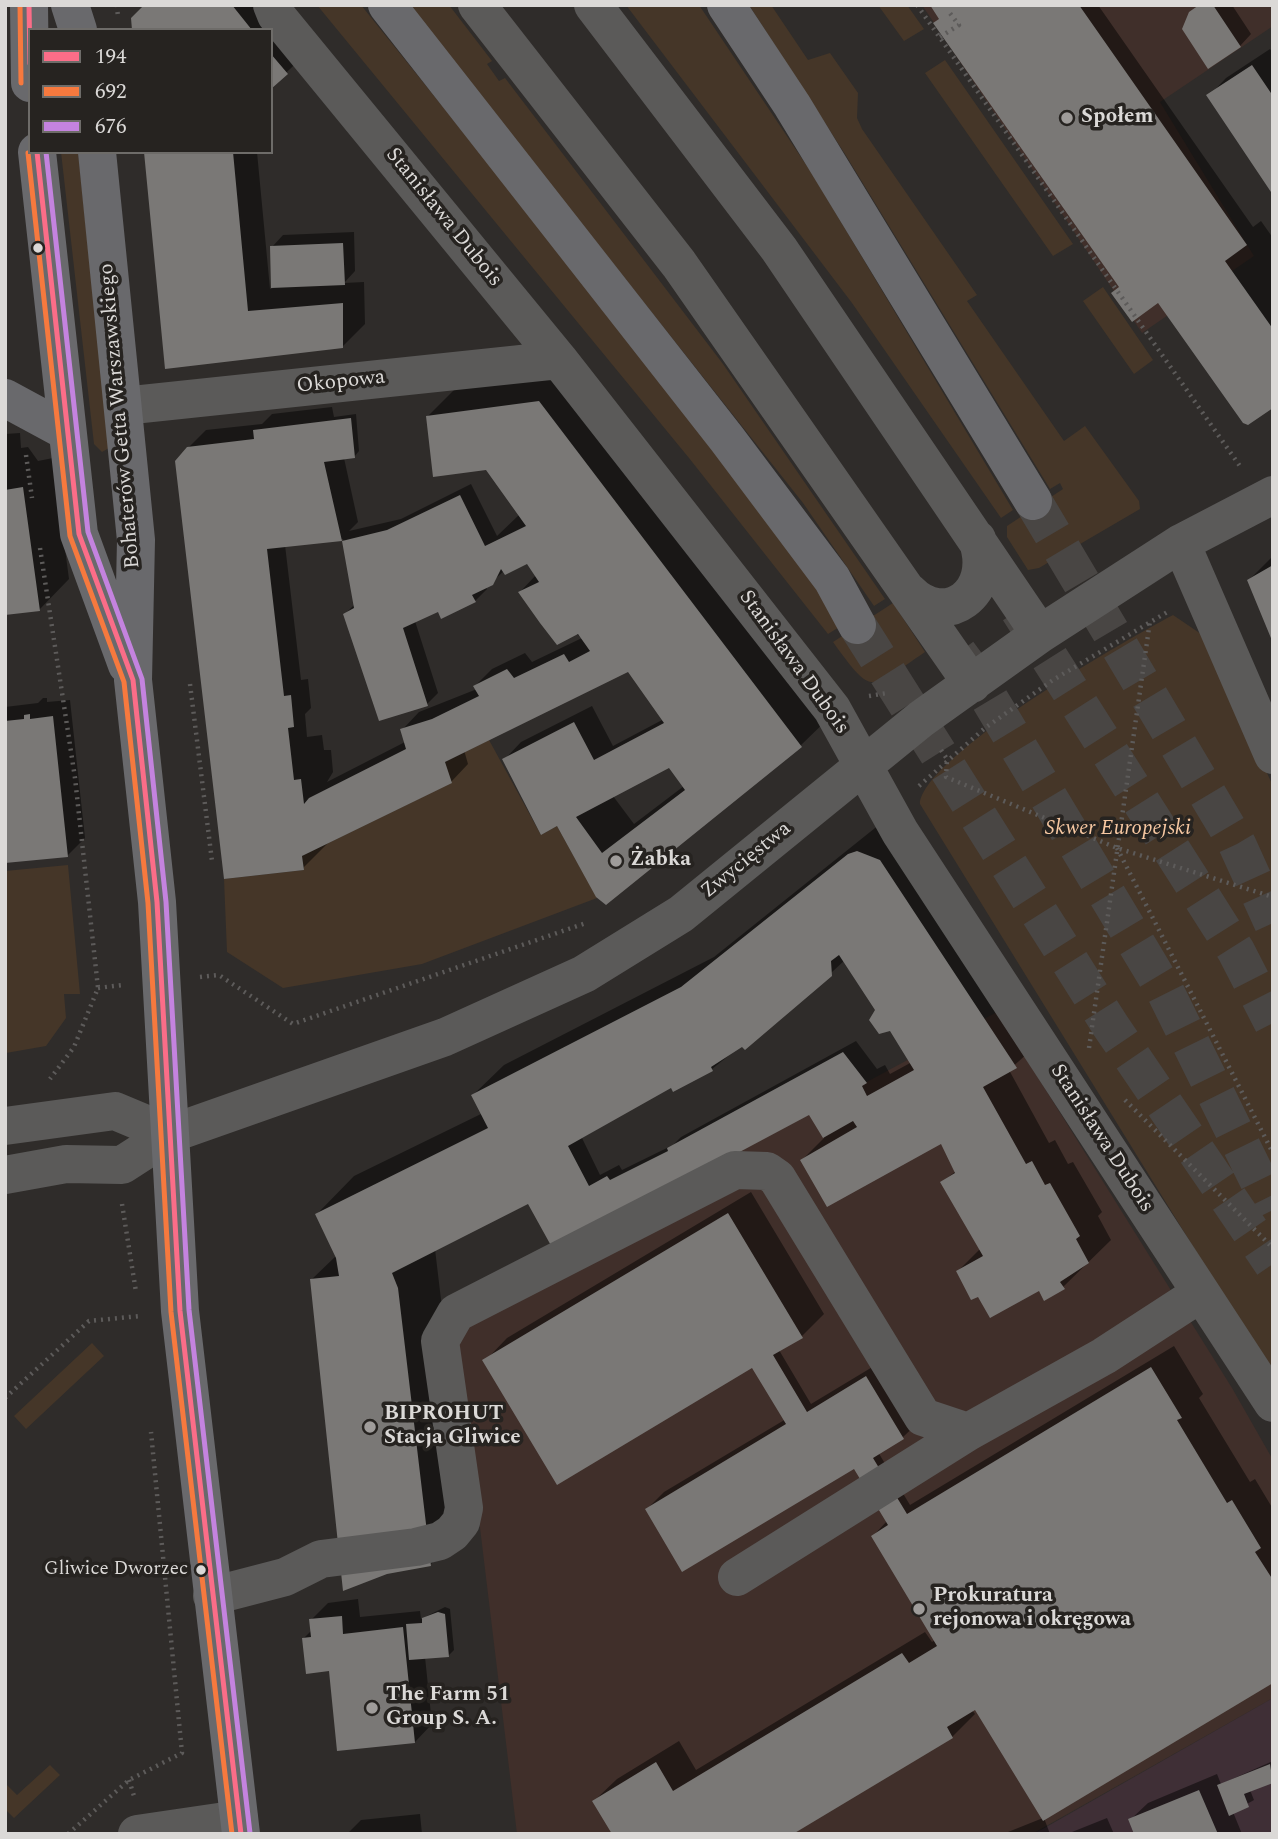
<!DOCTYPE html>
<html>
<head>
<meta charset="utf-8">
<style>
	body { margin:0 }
	#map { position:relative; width:1278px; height:1839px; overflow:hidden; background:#2f2c2a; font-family:Spectral,serif }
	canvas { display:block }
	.frame { position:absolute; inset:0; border:7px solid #dbd9d7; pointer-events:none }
	.legend { position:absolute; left:28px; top:28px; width:245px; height:126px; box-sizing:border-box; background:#262320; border:2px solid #6e6c69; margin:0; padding:9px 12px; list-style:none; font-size:21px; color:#dbd9d7 }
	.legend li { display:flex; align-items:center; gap:14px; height:35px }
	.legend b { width:35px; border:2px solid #6e6c69 }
</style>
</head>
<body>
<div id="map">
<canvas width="1278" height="1839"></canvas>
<div class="frame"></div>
<ul class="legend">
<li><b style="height:9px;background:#fb6d88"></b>194</li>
<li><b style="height:9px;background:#f6793e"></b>692</li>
<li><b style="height:9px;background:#c483df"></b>676</li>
</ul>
</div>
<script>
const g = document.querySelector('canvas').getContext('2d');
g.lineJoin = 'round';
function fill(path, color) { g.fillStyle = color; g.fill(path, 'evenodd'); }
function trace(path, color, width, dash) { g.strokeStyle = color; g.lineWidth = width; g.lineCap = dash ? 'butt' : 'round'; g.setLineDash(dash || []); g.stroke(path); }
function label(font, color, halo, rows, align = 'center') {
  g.font = font + ' Spectral,serif'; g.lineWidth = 7; g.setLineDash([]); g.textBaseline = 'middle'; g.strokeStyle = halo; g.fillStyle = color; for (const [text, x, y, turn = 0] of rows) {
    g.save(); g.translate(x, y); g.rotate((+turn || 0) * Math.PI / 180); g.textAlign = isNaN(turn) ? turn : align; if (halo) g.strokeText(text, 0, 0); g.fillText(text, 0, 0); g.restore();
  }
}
const commercial = new Path2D(`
	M922 5H1273V26L1160 102 1254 256 1142 333Z
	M997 1012 1232 1388 1273 1460V1698L1032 1834H517L453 1304Z`);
const industrial = new Path2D(`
	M1273 1698V1834H1032L1041 1830Z`);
const green = new Path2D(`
	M317 5H361L717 448 844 624 828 634 689 458Z
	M408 5H449L492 61 487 64 499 81 505 78 723 364 885 599 874 606 803 503Z
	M626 5H699L813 175 1013 510 1001 518 852 303Z
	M749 5H771L808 60 830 53 858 93 857 118 862 129 977 295 967 301 1064 441 1085 426 1139 501 1140 509 1039 568 1028 570 1007 537V526L1063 489 1060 483 1050 489 845 154Z
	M878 5H907L924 29 904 41Z
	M945 60 1073 244 1053 256 925 73Z
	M61 152H78L109 448 102 452 94 444Z
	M1103 287 1153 360 1134 374 1083 301Z
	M893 603 925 652C870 689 874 699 833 642Z
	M1173 615 1204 636 1273 786V1376L920 804C924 755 1126 640 1173 615Z
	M489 740 541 835 557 826 597 898 422 964 283 988 227 952 224 879 304 870 302 856 451 783 445 762Z
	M68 865 80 994H64L66 1018 46 1046 6 1053 5 871Z
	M92 1343 104 1356 26 1429 14 1416Z
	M50 1765 60 1775 14 1818 5 1809V1783L17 1795Z`);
const shadow = new Path2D(`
	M145 5H272L309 51 271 87V30H134Z
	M932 5H1098L1253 227 1261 221 1273 238V408L1160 304 1121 286Z
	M1198 5H1232L1251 34 1240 46 1191 13Z
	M1270 49 1273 53V192L1209 96 1226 78Z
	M145 152H257L270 289 273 288 272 247 283 235 354 232 355 271 344 283 364 282 365 324 342 347 166 367Z
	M569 372 831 716 800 746 606 903 558 824 504 760 521 742 592 706 613 746 664 719 628 670 464 750 468 764 451 782 331 840 303 868 188 448 206 430 262 424 272 414 332 407 334 417 356 414 359 451 354 457 344 458 358 522 349 531 401 519 471 484 497 536 520 514 487 468 428 416 458 386ZM343 539 355 604 345 614 427 704 438 693 415 621 438 609 475 601 487 589 486 587 504 571 527 562 536 575 520 592 582 638 532 662 525 653 492 669 475 686 477 689 419 712 402 730 405 742 327 782 333 772 331 750H324L322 735 307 737 305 714 311 708 308 679 301 680 285 545ZM670 766 684 786 634 824 613 796Z
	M20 433 21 448 28 447 38 461 53 458 69 579 39 610 5 613V434Z
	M1273 556V637L1249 580Z
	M43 698H47V702L70 700 85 838 68 855 5 861V707L38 703Z
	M880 824 1038 1044 1009 1070 1049 1143 1055 1140 1068 1164 1073 1162 1102 1212 1098 1216 1111 1240 1063 1287 978 1294 958 1271 980 1249 942 1182 956 1171 948 1139 802 1160 824 1138 811 1116 817 1110 554 1249 529 1201 435 1249 468 1527 430 1565 311 1280 337 1255 317 1214 354 1176 483 1113 473 1095 504 1065 714 957ZM845 960 912 1062 890 1074 885 1065 877 1069 856 1041 681 1137 673 1145 622 1170 619 1165 600 1175 582 1138 671 1086 712 1069 742 1045 744 1048 779 1021Z
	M751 1192 824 1314 802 1336 779 1350 811 1404 884 1360 921 1420 903 1437 878 1452 910 1505 1174 1346 1203 1394 1199 1398 1250 1482 1255 1479 1273 1509V1681L1044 1818 1050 1834H1003L1043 1818 976 1708 972 1710 975 1714 952 1737 790 1834 594 1801 617 1779 679 1741 696 1770 925 1632 932 1642 935 1640 873 1536 887 1521 860 1463 647 1509 664 1492 786 1419 761 1362 485 1361 507 1338Z
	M358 1599 360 1617 420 1611 421 1619 445 1607 450 1609 454 1650 448 1656 425 1657 432 1724 415 1742 330 1669 304 1638 312 1630 311 1620 328 1603Z
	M1273 1761V1781L1250 1790 1254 1800 1233 1812 1242 1834H1136L1130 1820 1148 1803 1217 1774 1221 1784Z
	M420 1814 422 1834H347L361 1820Z
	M1107 1818 1114 1834H1067Z`);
const building = new Path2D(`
	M144 5H232L252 30H132L131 18Z
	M930 5H1079L1247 245 1225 261 1273 329V408L1248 425 1243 423 1158 303 1132 322 1111 293 1119 287 933 23 939 19Z
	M1199 5H1213L1241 47 1208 69 1182 29 1189 12Z
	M271 54 288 74 271 89Z
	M1252 65 1273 96V195L1206 95Z
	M144 152H233L248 311 343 303V348L165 369Z
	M343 243 345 285 271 288 270 246Z
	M539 401 802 747 606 905 596 897 557 826 541 835 502 759 574 722 594 760 664 723 628 672 445 762 452 783 302 856 304 870 224 879 175 461 187 447 254 439 253 430 351 418 355 458 324 462 342 541 387 530 460 495 485 546 526 526 486 470 433 477 426 416ZM342 541 354 608 343 614 379 721 428 706 403 628 438 612 441 619 476 602 472 595 493 585 501 569 505 575 527 564 539 582 518 592 540 623 557 645 578 634 590 651 569 662 564 654 514 678 507 669 473 686 479 696 432 719 400 729 406 749 309 798 304 804 301 779 294 780 288 728 294 727 291 695 284 696 267 549ZM669 768 685 790 602 853 576 817Z
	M23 487 40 611 5 615V490Z
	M1273 565V643L1247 580Z
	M30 714V719L53 716 68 857 5 863V721L24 719V715Z
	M857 851 880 860 1017 1068 983 1087 1026 1164 1032 1161 1045 1185 1050 1183 1080 1236 1076 1239 1089 1263 1060 1282 1065 1289 1044 1301 1039 1291 990 1318 978 1297 971 1300 956 1271 983 1256 940 1182 955 1173 941 1144 827 1207 800 1160 857 1127 853 1121 823 1138 809 1115 554 1251 528 1204 392 1273 398 1288 431 1566 387 1574 343 1591 310 1279 339 1276 336 1258 315 1214 488 1128 471 1095 681 987 848 854ZM839 955 875 1010 869 1020 879 1034 890 1031 914 1070 867 1096 862 1086 867 1083 843 1052 667 1148 668 1151 610 1180 607 1176 589 1186 568 1146 671 1088 673 1092 713 1071 711 1067 742 1047 745 1050 832 976 831 961Z
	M728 1213 803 1338 773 1355 807 1412 866 1376 904 1439 873 1458 907 1514 1151 1367 1182 1418 1177 1420 1227 1503 1232 1500 1261 1548 1255 1552 1273 1580V1683L1043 1821 975 1710 947 1727 953 1738 793 1834H612L592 1801 656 1762 673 1791 902 1653 909 1663 937 1646 871 1536 888 1525 854 1469 682 1572 645 1509 786 1424 752 1368 557 1485 482 1360Z
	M438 1612 445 1614 449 1657 409 1660 406 1624 422 1623V1618Z
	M342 1616 343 1634 403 1627 415 1743 337 1751 329 1671 306 1674 302 1638 311 1637 309 1619Z
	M1270 1764 1273 1783 1244 1794 1249 1807 1229 1816 1217 1785Z
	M1199 1790 1218 1834H1134L1128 1819Z`);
const majorTunnel = new Path2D(`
	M1033 501 1237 844 1273 923
	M1019 610 1236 951 1273 1023
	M857 625 1110 1025 1273 1264
	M958 653 978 680 1166 993 1273 1210`);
const path = new Path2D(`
	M117 5 118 18
	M917 5 1242 469
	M940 37 959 25 949 12
	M26 455 32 498
	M40 548 75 778 98 988 74 1047 50 1079
	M190 684 212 861
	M869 696 887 693
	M941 750 947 759 946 777 1117 848 1273 897
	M919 786 985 728 1053 680 1169 611
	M1117 848 1273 1153
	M200 977 219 975 293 1024 586 923
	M98 988 122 985
	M1089 1048 1150 621
	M1125 1100 1273 1248
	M122 1204 136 1292
	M5 1398 89 1321 140 1316
	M129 1780 134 1796
	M68 1834 129 1780 182 1753 151 1432`);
const minor = new Path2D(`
	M272 5 276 15 559 360 832 709 900 832 1273 1403
	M477 5 679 264 972 684
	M593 5 779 249 1040 634
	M123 406 559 360
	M1181 543 1273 755
	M909 592C945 629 997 594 977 539
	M5 1126 115 1111 170 1134
	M5 1175 66 1164 122 1165 170 1134 445 1037 584 974 681 914 921 719 1040 634 1181 543 1273 495
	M737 1577 968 1432
	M212 1596 285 1577 321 1559 416 1547 440 1541 452 1533 461 1522 464 1508 440 1341 456 1313 735 1170 767 1171 777 1178 923 1417 968 1432 1104 1356 1201 1293
	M137 1834 239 1819`);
const major = new Path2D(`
	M29 5 30 83
	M70 5 78 30
	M387 5 727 439 832 579 857 625
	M726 5 792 105 1033 501
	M37 152 79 534 127 665
	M97 152 136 540 133 680 157 902 180 1311 241 1834
	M5 398 66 431`);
const bus1 = new Path2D(`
	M29 5 30 64
	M37 152 79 534 133 680 157 902 180 1311 241 1834`);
const bus2 = new Path2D(`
	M20 5 21 83
	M28 153 70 536 124 682 148 903 171 1312 232 1834`);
const bus3 = new Path2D(`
	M46 152 88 532 142 679 166 902 189 1310 250 1833`);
const markers = [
	[1067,118,7,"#9f9c9a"],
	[38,248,6,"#dbd9d7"],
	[616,861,7,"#9f9c9a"],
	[370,1427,7,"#9f9c9a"],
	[201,1570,6,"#dbd9d7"],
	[919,1609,7,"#9f9c9a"],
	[372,1708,7,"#9f9c9a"]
];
const busNames = [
	["Gliwice Dworzec",188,1570]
];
const poiNames = [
	["Społem",1081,118],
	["Żabka",630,861],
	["BIPROHUT",384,1415],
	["Stacja Gliwice",384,1439],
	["Prokuratura",933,1597],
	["rejonowa i okręgowa",933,1621],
	["The Farm 51",386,1696],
	["Group S. A.",386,1720]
];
const streetNames = [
	["Stanisława Dubois",443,218,51],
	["Okopowa",341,383,-6],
	["Bohaterów Getta Warszawskiego",121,416,-95],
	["Stanisława Dubois",793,663,54],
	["Zwycięstwa",747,861,-39],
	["Stanisława Dubois",1101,1139,57]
];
const parkNames = [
	["Skwer Europejski",1118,830]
];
fill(commercial, '#402f2a');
fill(industrial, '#3f2f36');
fill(green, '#453628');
fill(shadow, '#0007');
fill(building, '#7a7876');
trace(majorTunnel, '#494644', 38, [38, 19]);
trace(path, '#5d5b5a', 4.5, [2, 5]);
trace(minor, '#5b5a59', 38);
trace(major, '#69696c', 38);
trace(bus1, '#fb6d88', 5);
trace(bus2, '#f6793e', 5);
trace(bus3, '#c483df', 5);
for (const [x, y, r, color] of markers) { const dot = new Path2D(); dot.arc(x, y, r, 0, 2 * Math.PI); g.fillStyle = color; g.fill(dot); trace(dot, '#262320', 2.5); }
label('19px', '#dbd9d7', '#262320', busNames, 'right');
label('bold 21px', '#dbd9d7', '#262320', poiNames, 'left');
label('21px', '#dbd9d7', '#262320', streetNames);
label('italic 21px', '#f7c8a2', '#262320', parkNames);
</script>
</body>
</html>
